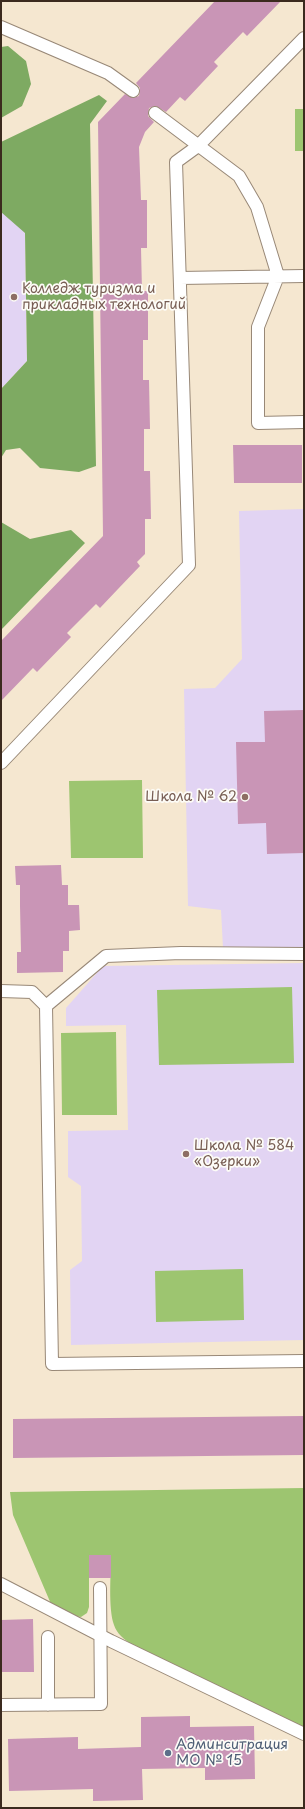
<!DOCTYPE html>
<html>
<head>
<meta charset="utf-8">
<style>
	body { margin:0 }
	#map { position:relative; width:305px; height:1809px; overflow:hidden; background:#f5e7d0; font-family:"Playpen Sans",sans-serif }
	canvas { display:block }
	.frame { position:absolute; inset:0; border:2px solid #3b2a1e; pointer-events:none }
</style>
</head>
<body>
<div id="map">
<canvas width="305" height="1809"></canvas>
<div class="frame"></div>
</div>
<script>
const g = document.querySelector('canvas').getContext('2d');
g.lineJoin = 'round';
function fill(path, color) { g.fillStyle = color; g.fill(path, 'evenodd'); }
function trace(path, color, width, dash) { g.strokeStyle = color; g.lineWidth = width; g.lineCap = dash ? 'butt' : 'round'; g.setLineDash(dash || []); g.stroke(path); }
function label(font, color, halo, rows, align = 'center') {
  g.font = font + ' "Playpen Sans",sans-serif'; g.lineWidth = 3.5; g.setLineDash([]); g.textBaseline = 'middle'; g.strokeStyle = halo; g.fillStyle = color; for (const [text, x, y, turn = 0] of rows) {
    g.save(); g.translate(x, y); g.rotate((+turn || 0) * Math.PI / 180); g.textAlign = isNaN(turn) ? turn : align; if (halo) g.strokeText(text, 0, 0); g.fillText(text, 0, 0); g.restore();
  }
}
const built = new Path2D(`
	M1 201 25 233 27 361 1 389Z
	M304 509V947L223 948 221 910 188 906 184 689 215 688 242 659 239 511Z
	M304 963V1340L71 1345 70 1270 82 1261 81 1186 68 1177V1131L128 1130 126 1025 66 1026V1008L103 966Z`);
const green = new Path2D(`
	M295 109H304V151H295Z
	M142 780 143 858H71L69 781Z
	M292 987 294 1063 159 1065 157 990Z
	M116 1032 117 1115H62L61 1033Z
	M243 1269 244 1320 156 1322 155 1271Z
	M304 1488V1728L131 1644C124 1639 117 1634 114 1625 108 1608 111 1574 111 1555L89 1556V1607L87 1613 81 1617 75 1616 51 1604 13 1515 10 1492Z`);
const forest = new Path2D(`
	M8 46 26 61 31 84 22 106 1 118V47Z
	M99 95 107 101 90 124 96 466 79 472 40 468 20 448 6 450 1 458V389L27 361 25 233 1 212V142Z
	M1 522 30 539 71 530 85 543 1 630Z`);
const building = new Path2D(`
	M215 1H281L247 36 243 32 214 62 218 66 185 101 180 97 166 112 156 106 149 108 148 116 154 122 145 132 139 147 141 200H147V248H141L142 291H148V340H143V380H149L150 429H144V471H150L151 519H145V554L137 562 140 566 118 589 100 608 96 604 67 633 71 637 37 672 33 668 1 701V641L103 536 98 122 125 94 133 98 139 96 140 88 136 83Z
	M233 445H302V483H234Z
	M304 710V853L267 854 266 823 238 824 236 742H265L264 711Z
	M61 865 62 885H68V905H79L80 930 69 931V951H63V972L17 973V952H21L20 906V885H16L15 866Z
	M304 1416V1455L13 1458V1419Z
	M89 1555H111V1578H89Z
	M33 1619 34 1672H1V1620Z
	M190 1716V1727L254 1726 255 1779 205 1780V1768L142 1769 143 1800 93 1801V1789L9 1791 8 1739 78 1737V1749L141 1747V1717Z`);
const service = new Path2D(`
	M1 27 108 73 133 91
	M155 113 239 176 257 207 278 276 258 327V423L304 422
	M180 278 304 276
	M1 763 189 565 176 162 198 146 304 38
	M1 991 32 992 46 1006 52 1364 304 1361
	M46 1006 106 956 181 953 304 954
	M1 1584 111 1641 304 1734
	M48 1637V1705
	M1 1705 101 1704 100 1588`);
const markers = [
	[14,297,4,"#8d6e63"],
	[245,797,4,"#8d6e63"],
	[186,1154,4,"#8d6e63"],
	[168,1753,4,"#5c6f8a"]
];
const educationNames = [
	["Колледж туризма и",22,289],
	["прикладных технологий",22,305],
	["Школа № 62",237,797,"right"],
	["Школа № 584",194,1146],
	["«Озерки»",194,1162]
];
const serviceNames = [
	["Админситрация",176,1745],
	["МО № 15",176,1761]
];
fill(built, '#e2d4f3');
fill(green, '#9dc570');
fill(forest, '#7eaa62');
fill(building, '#c995b6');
trace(service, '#988877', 14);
trace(service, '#fff', 12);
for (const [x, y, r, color] of markers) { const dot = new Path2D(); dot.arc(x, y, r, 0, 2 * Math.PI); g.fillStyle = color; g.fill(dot); trace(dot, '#fdfcf7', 1.5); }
label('14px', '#785e54', '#fdfcf7', educationNames, 'left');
label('14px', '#4e5e75', '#fdfcf7', serviceNames, 'left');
</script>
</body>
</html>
